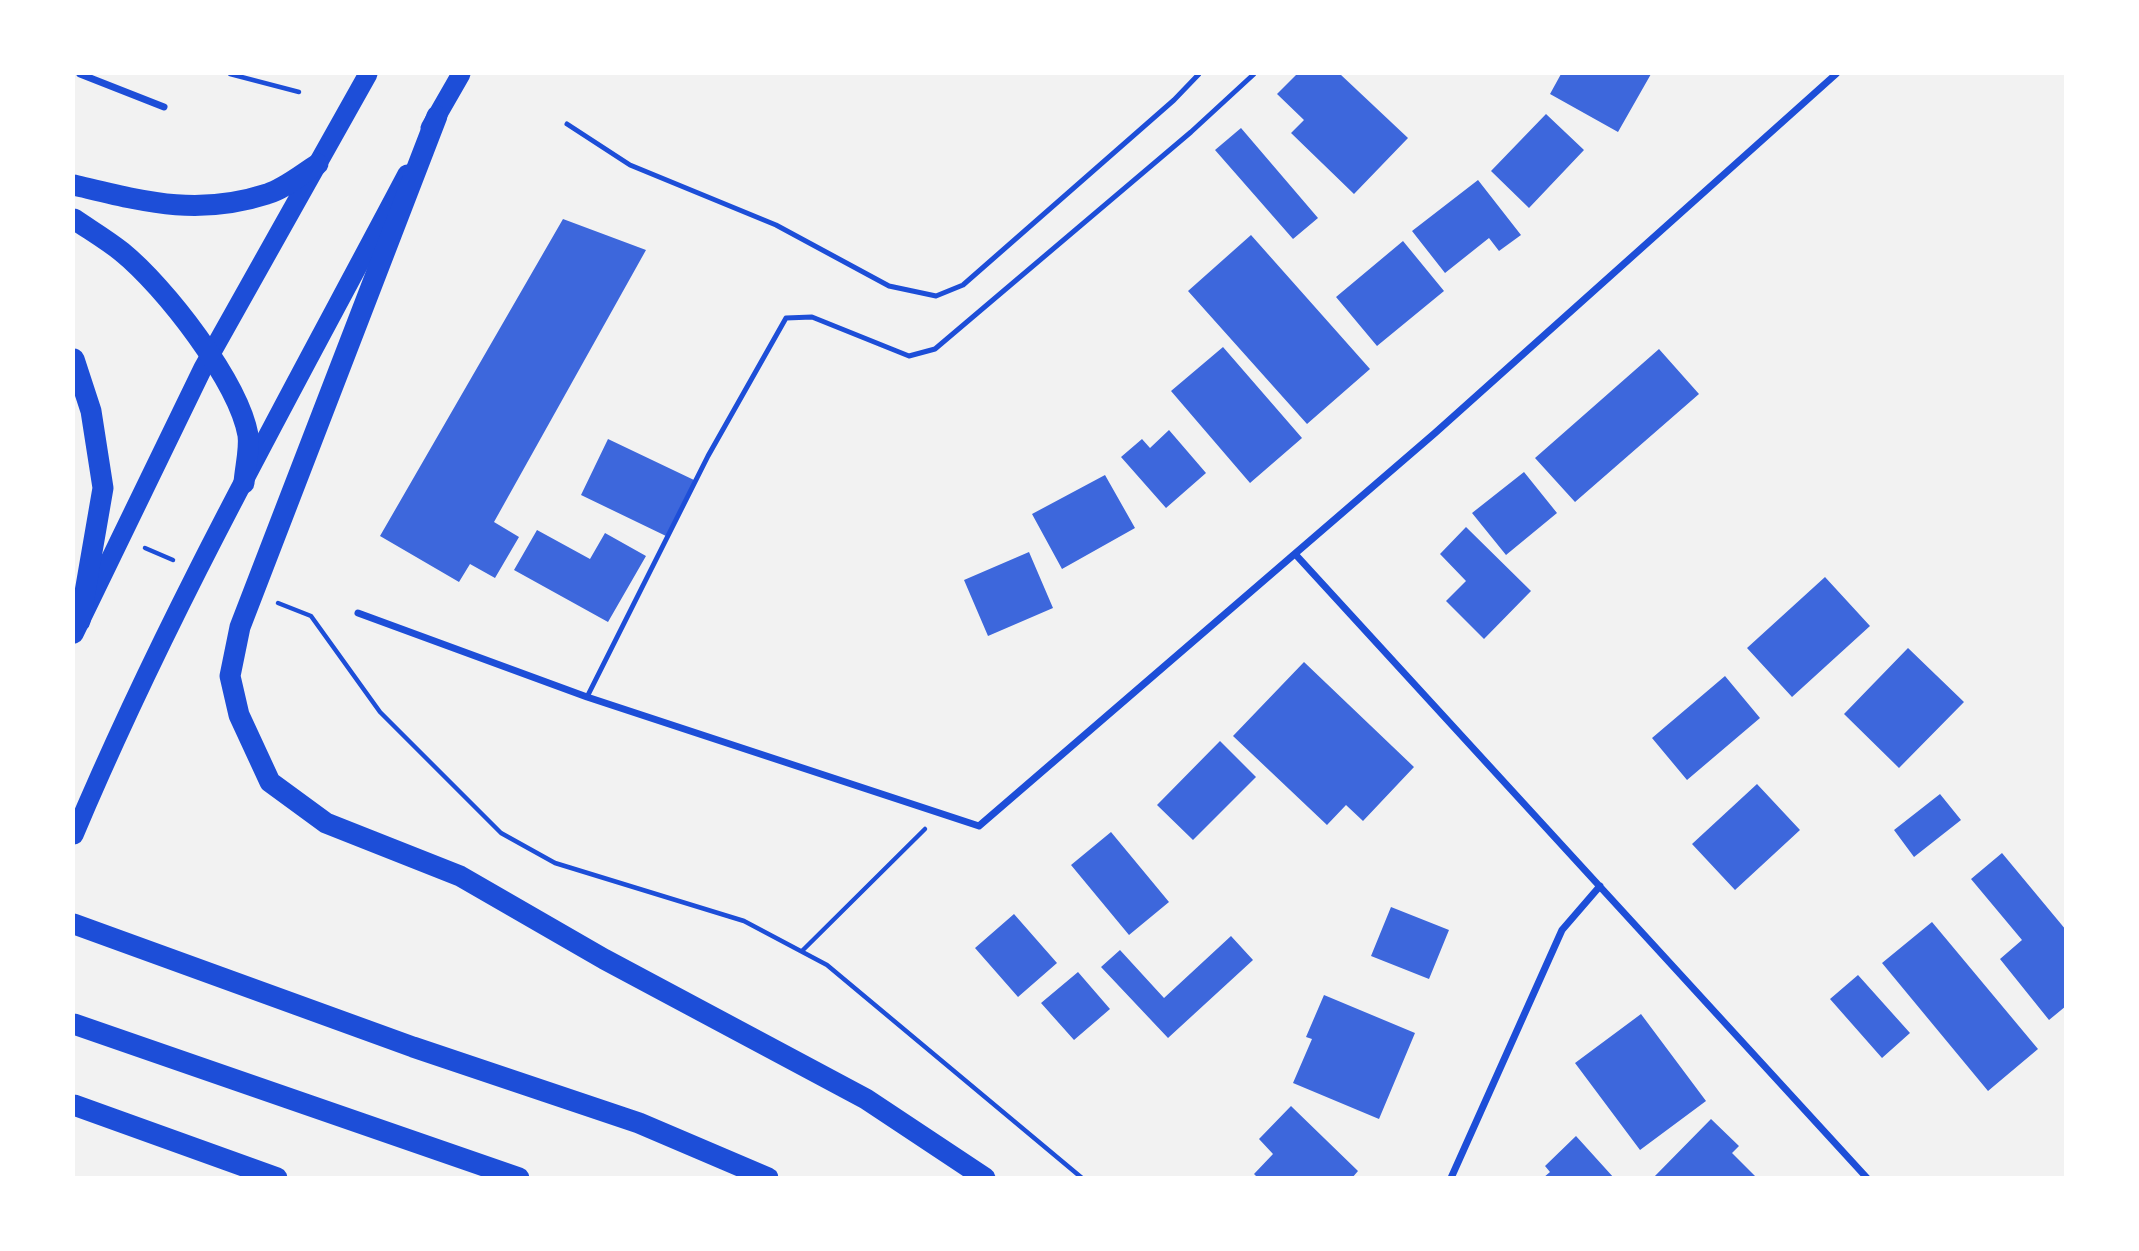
<!DOCTYPE html>
<html>
<head>
<meta charset="utf-8">
<style>
	body { margin:0 }
	#map { position:relative; width:2139px; height:1251px; overflow:hidden; background:#f2f2f2; font-family:"Nunito Sans",sans-serif }
	canvas { display:block }
	.frame { position:absolute; inset:0; border:75px solid #fff; pointer-events:none }
</style>
</head>
<body>
<div id="map">
<canvas width="2139" height="1251"></canvas>
<div class="frame"></div>
</div>
<script>
const g = document.querySelector('canvas').getContext('2d');
g.lineJoin = 'round';
function fill(path, color) { g.fillStyle = color; g.fill(path, 'evenodd'); }
function trace(path, color, width, dash) { g.strokeStyle = color; g.lineWidth = width; g.lineCap = dash ? 'butt' : 'round'; g.setLineDash(dash || []); g.stroke(path); }
const building = new Path2D(`
	M1297 74H1340L1408 138 1354 194 1291 133 1304 120 1277 94Z
	M1561 74H1651L1618 132 1550 94Z
	M1546 114 1584 150 1529 208 1491 171Z
	M1241 128 1318 218 1293 239 1215 150Z
	M1478 180 1521 235 1499 251 1489 238 1445 273 1412 231Z
	M563 219 646 250 494 522 519 537 495 578 470 564 459 582 380 536Z
	M1251 235 1370 369 1307 424 1188 291Z
	M1403 241 1444 291 1377 346 1336 297Z
	M1223 347 1302 438 1250 483 1171 391Z
	M1659 349 1699 394 1575 502 1535 458Z
	M1169 430 1206 473 1166 508 1121 457 1142 439 1150 448Z
	M608 439 694 480 666 536 581 495Z
	M1524 472 1557 513 1506 555 1472 513Z
	M1105 475 1135 528 1062 569 1032 514Z
	M1466 527 1531 591 1484 639 1446 601 1466 581 1440 554Z
	M537 530 590 559 605 533 646 556 608 622 514 570Z
	M1029 552 1053 608 988 636 964 580Z
	M1825 577 1870 626 1792 697 1747 648Z
	M1908 648 1964 702 1899 768 1844 714Z
	M1304 662 1414 767 1363 821 1346 805 1327 825 1233 736Z
	M1725 676 1760 718 1687 780 1652 738Z
	M1220 741 1256 777 1193 840 1157 805Z
	M1757 784 1800 830 1735 890 1692 844Z
	M1940 794 1961 820 1914 857 1894 830Z
	M1111 832 1169 902 1129 935 1071 865Z
	M2002 853 2066 930V1006L2049 1020 2000 959 2022 940 1971 879Z
	M1391 907 1449 930 1429 979 1371 956Z
	M1014 914 1057 963 1018 997 975 948Z
	M1932 922 2038 1049 1988 1091 1882 963Z
	M1231 936 1253 960 1168 1038 1101 967 1120 950 1164 998Z
	M1078 972 1110 1009 1074 1040 1041 1003Z
	M1858 975 1910 1033 1882 1058 1830 999Z
	M1324 995 1415 1033 1379 1119 1293 1083 1312 1039 1306 1037Z
	M1641 1014 1706 1101 1640 1150 1575 1063Z
	M1291 1106 1358 1171 1352 1178H1258L1254 1174 1273 1154 1259 1139Z
	M1711 1119 1739 1146 1732 1153 1757 1178H1653Z
	M1576 1136 1614 1178H1543L1550 1172 1545 1166Z`);
const path = new Path2D(`
	M230 74 299 92
	M145 548 173 560
	M278 603 311 616 380 712 501 833 555 863 744 921 827 965 1082 1178
	M802 951 925 829`);
const service = new Path2D(`
	M567 124 630 165 776 225 889 286 936 296 963 285 1174 100 1199 74
	M587 697 708 456 786 318 812 317 909 356 935 349 1191 132 1254 74`);
const minor = new Path2D(`
	M80 74 164 107
	M1296 555 1867 1178
	M358 613 587 697 979 826 1435 433 1836 74
	M1451 1178 1562 930 1600 886`);
const trunk = new Path2D(`
	M430 128 461 74
	M74 634 203 368 368 74
	M74 835C170 607 292 392 407 174`);
const motorway = new Path2D(`
	M437 116 240 627 230 676 239 715 270 782 326 823 460 876 604 959 866 1099 985 1178
	M74 185C142 201 196 217 267 194 284 189 302 174 318 164
	M74 219C90 230 107 240 122 252 165 287 238 381 248 435 250 449 245 468 244 483
	M74 359 91 411 103 488 80 621
	M74 924 413 1047 639 1123 768 1178
	M74 1024 519 1178
	M74 1105 277 1178`);
fill(building, '#3d67dc');
trace(path, '#1d4ed8', 4.5);
trace(service, '#1d4ed8', 5);
trace(minor, '#1d4ed8', 7);
trace(trunk, '#1d4ed8', 19);
trace(motorway, '#1d4ed8', 21);
</script>
</body>
</html>
